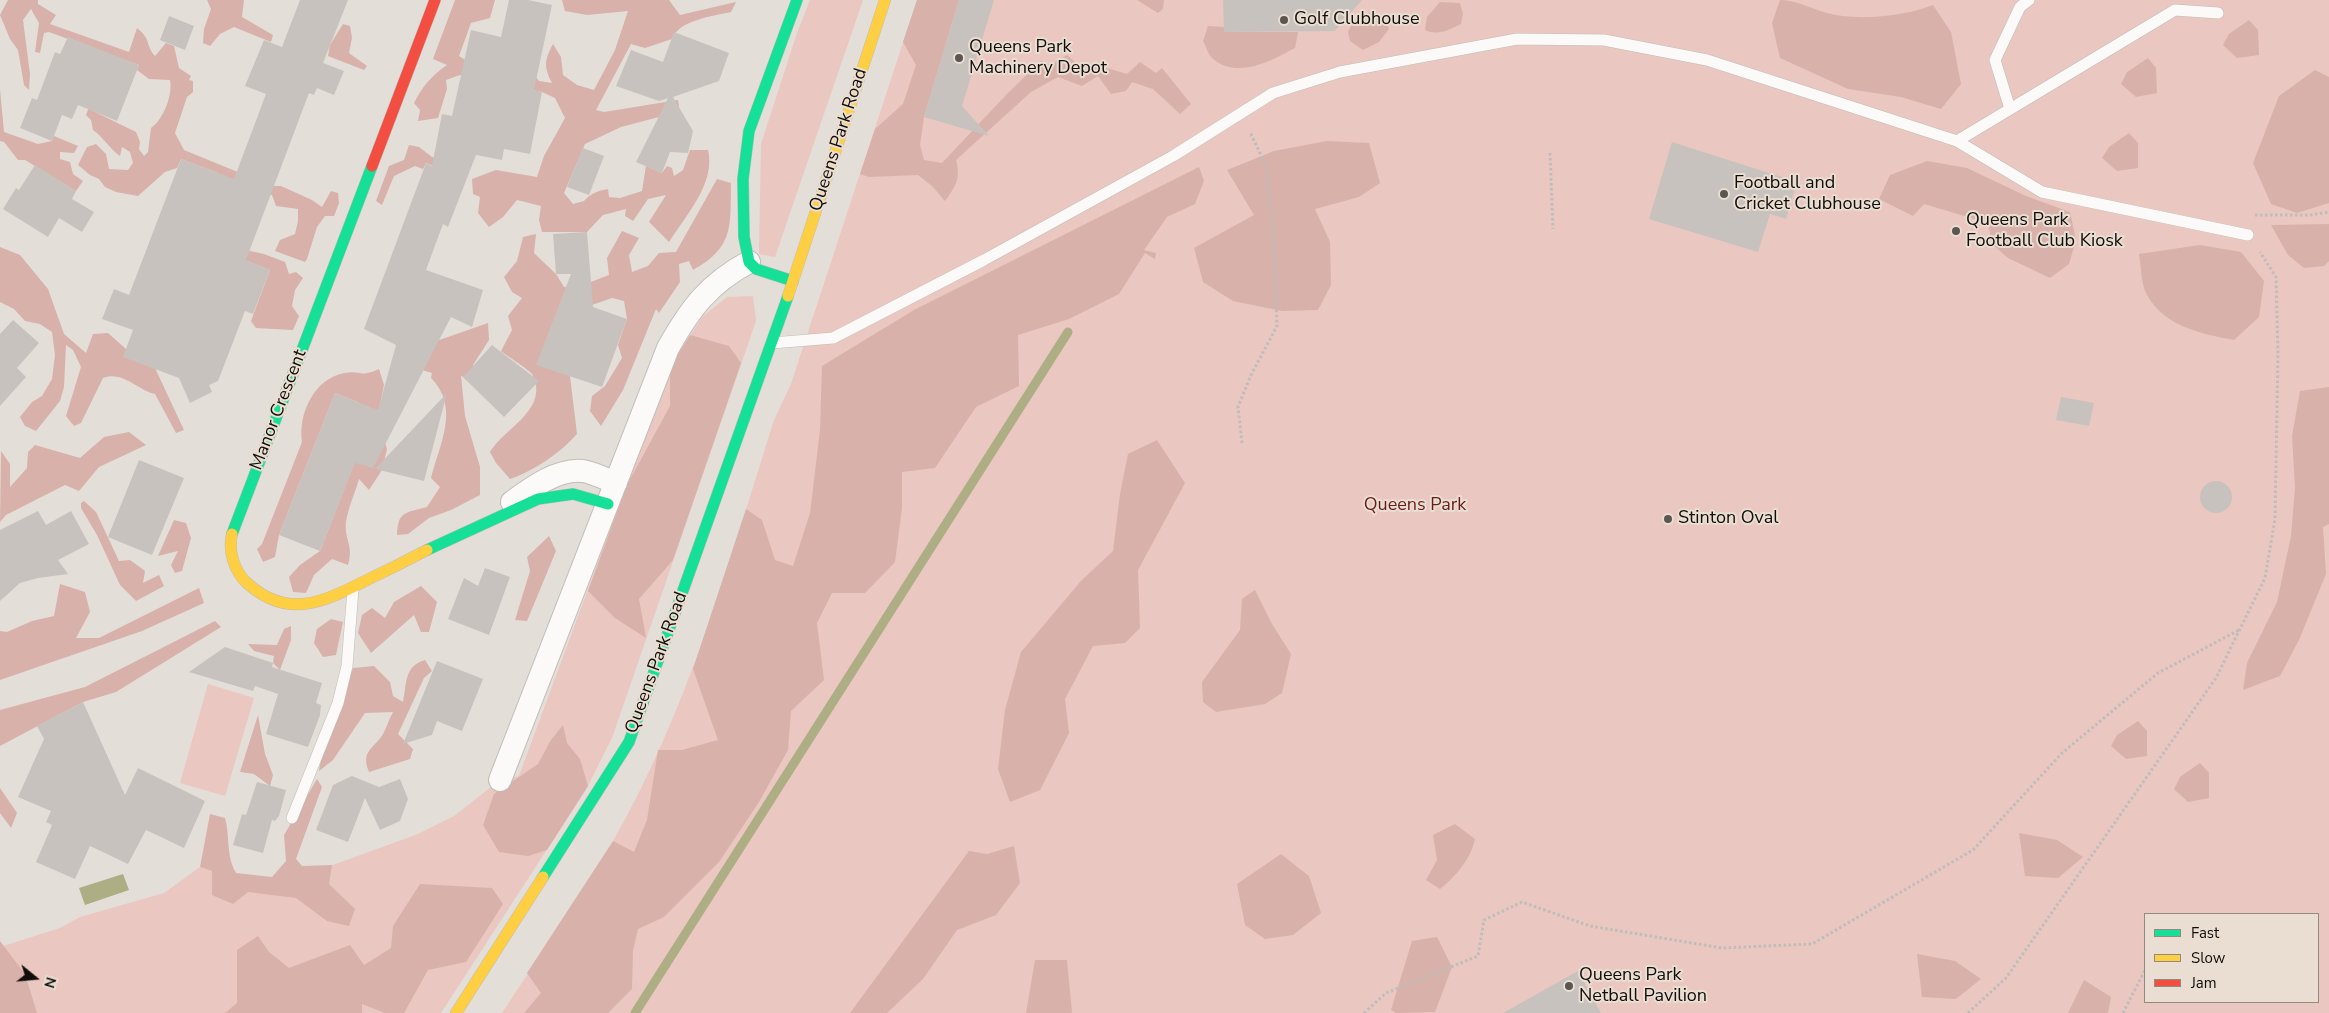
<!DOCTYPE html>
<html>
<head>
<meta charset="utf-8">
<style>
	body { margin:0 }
	#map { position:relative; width:2329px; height:1013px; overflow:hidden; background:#e4ded8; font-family:"Nunito Sans",sans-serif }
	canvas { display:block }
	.legend { position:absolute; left:2144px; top:913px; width:175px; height:90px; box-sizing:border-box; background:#eaded2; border:1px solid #938a82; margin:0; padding:6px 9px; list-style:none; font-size:15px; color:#110d09 }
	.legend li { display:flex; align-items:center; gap:10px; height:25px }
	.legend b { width:25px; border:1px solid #938a82 }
	.north { position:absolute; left:10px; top:953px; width:50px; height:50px; -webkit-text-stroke:4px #eaded2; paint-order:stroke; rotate:107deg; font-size:14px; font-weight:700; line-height:20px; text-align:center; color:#110d09 }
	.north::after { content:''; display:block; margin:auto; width:18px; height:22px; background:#110d09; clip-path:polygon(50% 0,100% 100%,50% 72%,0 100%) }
</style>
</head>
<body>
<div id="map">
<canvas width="2329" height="1013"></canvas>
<ul class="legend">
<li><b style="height:6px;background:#16e098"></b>Fast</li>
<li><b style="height:6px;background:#ffcf43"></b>Slow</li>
<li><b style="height:6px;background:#f24e42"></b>Jam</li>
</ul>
<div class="north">N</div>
</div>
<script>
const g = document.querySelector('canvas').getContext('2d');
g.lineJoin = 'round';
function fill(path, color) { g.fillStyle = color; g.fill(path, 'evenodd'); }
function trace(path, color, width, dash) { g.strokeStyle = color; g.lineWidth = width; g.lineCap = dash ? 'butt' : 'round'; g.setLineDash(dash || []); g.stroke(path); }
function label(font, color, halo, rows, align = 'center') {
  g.font = font + ' "Nunito Sans",sans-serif'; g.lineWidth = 4; g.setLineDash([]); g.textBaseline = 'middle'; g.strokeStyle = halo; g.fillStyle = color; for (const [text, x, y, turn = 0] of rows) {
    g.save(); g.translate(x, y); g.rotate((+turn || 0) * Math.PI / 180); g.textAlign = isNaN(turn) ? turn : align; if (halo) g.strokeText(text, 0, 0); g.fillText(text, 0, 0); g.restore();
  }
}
const green = new Path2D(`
	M810 0H863L775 257 759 254 761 144 797 33Z
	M917 0H2329V1013H502C539 956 579 900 613 841 688 710 729 563 774 420L791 384ZM2145 914H2318V1002H2145Z
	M753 296 756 321 612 738 588 786 441 1013H0V947L60 928 80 917 164 893 200 867 267 889 418 834 454 816 500 780 519 776 670 367 702 317 727 297Z
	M208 684 254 698 225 796 180 783Z`);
const forest = new Path2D(`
	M8 0H38V4L56 15 50 24 129 52 137 28C152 40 145 45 155 56L166 43 174 46 179 68 191 76 189 80 193 81V92L187 97 175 133 184 150 272 186H281L312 200 322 207 331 191 338 193 339 203 334 216H325L317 227 307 259 305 262 275 251 280 240 295 234 298 221V209L276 206 272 195 217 176 218 173 181 159 177 168 165 172 138 196 116 192 105 187 99 179 90 175 78 165 87 147 96 144 106 154 109 169 128 170 133 163 130 152 122 147 120 156C109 148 104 138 93 130L91 120 86 115 90 104 93 111 136 132 140 142 139 149 144 156 148 152 151 128C163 120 173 95 170 80L149 79 137 70 139 65 49 32 44 33 40 53 35 52 39 23 31 9 23 20 30 74 29 90 24 85 18 50 10 39 0 15Z
	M207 0H244L242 17 273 35 271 42 234 27 220 34 210 46 203 43 204 29 211 9Z
	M455 0H495L490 18 471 23 459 56 467 61 528 68 539 81 552 83C544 67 544 61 553 44L561 57 563 75 577 85 594 90 615 50 628 11 587 15 565 11 562 0H669L680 15 736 2 731 12C713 16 679 20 672 39L645 48 631 44 596 110 604 112 678 100 679 107 659 117 621 127 585 144 564 193 573 204 584 201C591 193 598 191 608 189L609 197 620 198 642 191 646 166 662 173 667 166 672 168 674 176 683 170 690 150H708C716 183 686 215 669 242L649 222 666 195 648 199 633 221 625 216 626 209 603 215 587 232H542L539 220 541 206 517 200 503 217 489 227 478 213 480 197 473 194 472 179 496 170 537 177 544 156 565 118 555 98 542 92 460 75 446 80 447 89 438 118 418 121 420 110 414 103C422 87 432 75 447 65L433 59Z
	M917 0H959L924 117 920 145 924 160 942 163 1007 94 1041 61 1051 65 1067 55 1084 70 1096 65 1127 74 1140 62 1156 73 1162 68 1191 104 1180 114 1153 89 1132 82 1126 91 1111 94 1098 76 1082 86 1058 77 1031 92 956 160C961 178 956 186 945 201L932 186 918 175 869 177 860 174 875 129 903 104 916 65 903 42Z
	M1137 0H1164L1163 9 1158 13Z
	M1780 0C1799 0 1817 12 1836 15 1866 20 1905 16 1933 5L1951 32 1961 84 1941 109 1901 97 1848 89 1780 58 1772 23Z
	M1440 2 1460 3 1463 14 1461 24C1449 30 1438 36 1425 30L1427 17Z
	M1371 12 1383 16 1389 29 1379 42 1363 50 1350 41 1348 32 1354 19Z
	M2249 20 2258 30 2259 55 2237 58 2223 45 2229 34Z
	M343 24 350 26 352 38 349 53 367 66 364 70 328 56 330 45Z
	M1208 26 1224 27V32H1298L1295 48C1271 61 1237 80 1212 58 1208 54 1206 46 1203 41Z
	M2148 58 2156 68 2157 93 2136 97 2121 84 2127 72Z
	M2315 70 2329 77V203L2297 213 2271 204 2253 163 2279 96Z
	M0 89 4 132 38 144 52 141 54 136 78 146 74 153 60 152V159L70 162 73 174 83 181 76 191 25 160H18L4 142 0 141Z
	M2129 133 2138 143V168L2117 171 2102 158 2109 147Z
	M1327 141 1369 143 1380 183 1359 197 1315 209 1330 242 1331 285 1318 310 1282 311 1233 301 1203 282 1194 248 1254 215 1227 170 1274 151Z
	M409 145 419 147 432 157 454 162 449 172 426 163 423 169 415 166 394 176 382 205 376 201 389 166 404 160Z
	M1927 161 1967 168 2026 196 2070 212 2076 240 2069 264 2050 278 2008 258 1992 244 1988 223 1924 204 1913 216 1879 199 1890 175Z
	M1199 167 1204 181 1195 204 1167 217 1144 250 1156 253 1155 259 1145 253 1119 294 1069 319 1018 335 1019 386 976 407 935 468 902 472V508L895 562 865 593H832L817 623 824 680 791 711 788 750 759 802 719 862 664 917 638 929 633 951 632 989 608 1013H524L541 993 527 973 613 841 634 852 647 820 658 750H682L718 740 693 669 746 509 762 520 775 560 793 566 810 513 820 430 822 366 914 310Z
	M717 179 731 183C730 225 735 247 693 270L689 261 679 264 680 282 659 313 656 309 623 390 601 426 590 411 592 396 605 386 622 358 618 345 627 319 624 301 612 298 589 306 570 376 577 434C560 453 534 471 510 479L496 463 490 452C504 429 544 412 535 381 534 379 533 375 532 374 527 368 508 357 501 351L512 330 508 316 522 298 512 292 504 277 517 261 523 237 536 234 534 253 556 274 564 287 583 285 609 275 607 258 622 231 639 238 629 255 632 272 648 266 659 253 676 252Z
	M2329 224V261L2324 266 2304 268 2288 255 2271 225Z
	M184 236 264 254 285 262 289 274 296 272 303 278 295 290 292 306 299 316 293 330 256 328 251 321 270 270Z
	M2200 245 2241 252 2264 281 2259 317 2234 340C2202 334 2165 327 2147 295 2141 285 2141 266 2139 254Z
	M0 247 20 255 48 289 64 334 86 353 93 334 108 333 126 349 155 368 184 430 176 433 155 394C138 390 122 370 103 378L81 423 74 426 66 416 81 367 73 350 66 345 64 387 60 401 36 431 25 426 20 417 32 402 42 396 52 379 55 355 52 332 40 324 25 321 14 309 0 302Z
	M488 323 489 340 473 365 478 371 470 379 461 376 465 416 480 467V495L451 510 429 518 408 534 397 535C398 511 405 513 427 507L440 487 431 478C440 443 460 407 431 378L432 373 402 364 405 352Z
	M690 335 729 346 741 363 673 560 639 599 646 638 615 618 588 591 627 485 670 406V367Z
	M379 369 384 385 380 404 379 424 387 449 382 470 369 490 359 479C355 493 348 508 346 522 344 540 354 545 348 565L332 559 314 575 306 593 293 592 289 577 300 565 320 551 371 421 356 413 358 402 335 393 279 535 275 557 263 562 257 549 262 544 302 442C298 414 314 378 345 373 361 370 359 378 379 369Z
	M2329 387V524L2323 527 2326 574 2299 640 2280 676 2243 690 2247 663 2277 602 2291 536 2295 488 2292 436 2300 391Z
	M129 432 146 445 99 467 79 491 65 485 6 515 0 522 1 451 10 464V487L27 468 28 452 35 445 80 458 104 437Z
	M1157 440 1185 483 1138 570 1140 628 1125 643 1093 646 1065 699 1069 733 1040 790 1010 802 998 769 1005 710 1021 652 1081 581 1113 551 1120 494 1128 454Z
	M84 501 96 512 119 561 130 560 145 571 143 583 159 575 164 586 136 601 120 585 97 535 81 508V503Z
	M174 520 186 523 191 538 182 571 175 573 171 565 178 551 158 556Z
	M549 536 556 551 527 621 515 620 530 571 527 557Z
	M60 584 85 592 90 612 76 638H99L199 588 204 603 142 631 0 680V631L7 632 32 621 54 616Z
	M421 586 437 602 429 632H421L414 615 371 653 358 633 362 615 372 608 385 618 394 602Z
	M1255 590 1272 624 1291 654 1282 693 1265 704 1216 712 1203 702 1202 682 1240 630 1242 599Z
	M331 619 343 622 336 655 323 657 314 643 317 629Z
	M215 621 221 627 116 692 83 702 0 746V710L85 687Z
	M291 626V640L280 670 273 663 274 656 254 651 248 644 277 645 284 629Z
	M425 660 432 671 424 678 398 734 413 749 410 759 369 772C360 750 375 748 383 734 387 727 389 719 393 712L365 713 333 760 319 771 322 754 353 668 374 666 390 682 393 696 403 702C407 683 404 666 425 660Z
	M258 715 265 754 273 775 270 786 254 774 240 772Z
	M2138 721 2147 731V756L2126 759 2111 746 2117 735Z
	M563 725 567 743 580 759 588 786 547 850 528 856 499 852 483 825 494 794 538 764 551 740Z
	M2200 763 2209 773V798L2188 802 2174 789 2180 777Z
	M317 779 322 787 296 859 302 866 332 865 329 884 355 909 349 926 327 921 296 898 248 892 233 904 212 895V871L200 867 210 814 225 818C230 837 226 856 236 873L272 877 286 861 284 835Z
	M0 788 17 813 11 828 0 813Z
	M1455 824 1475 839C1471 859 1455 877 1440 889L1426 880 1437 860 1433 835Z
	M2019 833 2057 840 2083 857 2058 878 2025 876Z
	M1014 846 1020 883 996 915 957 930 923 979 887 1013H850L969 851 987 854Z
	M1281 854 1309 876 1321 913 1293 935 1265 939 1245 925 1237 884Z
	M420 884 492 888 503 904 466 962 428 970 404 1013H385L362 1004V1013H225L237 1003V950L258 936 269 952 289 968 350 945 364 965 391 948 393 926Z
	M1437 937 1452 967 1435 1012 1396 1013 1391 1010 1412 941Z
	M0 941 25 974 37 1013H0Z
	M1917 954 1955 961 1981 979 1956 999 1922 997Z
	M1035 960H1067L1072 1013H1026Z
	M2084 980 2111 997 2108 1013H2068Z`);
const water = new Path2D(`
	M123 874 129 890 85 905 79 888Z`);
const stream = new Path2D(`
	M635 1013 1068 332`);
const building = new Path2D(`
	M300 0H348L323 63 344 71 334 95 317 88 314 95 309 93 246 260 270 270 253 314 245 311 218 381 209 385 212 392 190 403 179 378 123 357 133 330 102 319 114 289 129 295 181 159 234 179 266 94 245 86 264 40 282 47Z
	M509 0H528L552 5 534 90 542 92 530 154 504 149 502 160 476 155 448 227 443 224 426 270 483 290 472 327 451 317 373 468 355 463 320 551 279 535 335 393 378 410 396 345 364 329 426 163 432 166 442 114 452 116 471 30 501 37Z
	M959 0H994L962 106 989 136 924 117Z
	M1223 0H1362L1335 31 1224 32Z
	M169 16 194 26 185 50 160 40Z
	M674 32 729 53 719 81 673 97 693 131 688 153 670 152 662 173 636 162 668 98 659 101 616 86 631 50 663 62Z
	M68 37 139 65 117 121 78 105 72 119 62 115 52 141 20 128 32 98 37 100 55 52 60 54Z
	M1672 142 1797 182 1786 219 1770 214 1758 252 1649 219Z
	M583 148 604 156 589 195 567 187Z
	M35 165 76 191 72 199 94 212 82 232 59 218 48 237 3 209 16 188 19 190Z
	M587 232 593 307 627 319 602 387 536 365 571 274H556L553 234Z
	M13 320 39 343 17 368 26 377 0 406V334Z
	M492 345 539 381 504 417 463 377Z
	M447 393 424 481 375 469Z
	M2061 397 2094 403 2089 426 2056 420Z
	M139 460 184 478 152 555 108 537Z
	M2200 497a16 16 0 1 1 32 0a16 16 0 1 1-32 0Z
	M38 511 46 525 71 511 89 544 58 560 68 574 38 578 20 583 0 601V530Z
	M485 568 510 577 489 635 448 619 464 578 478 586Z
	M225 647 273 663 272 667 322 683 316 703 321 705 320 715 308 747 266 734 278 694 255 686 253 691 189 672Z
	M437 661 483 679 462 731 437 721 432 735 403 744Z
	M83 702 125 795 138 768 205 801 184 848 146 830 128 864 90 846 75 879 36 862 52 825 46 822 51 811 18 797 44 739 37 726Z
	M352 776 379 787 400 779 408 799 400 821 380 830 365 798 348 842 316 830 333 785Z
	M257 782 286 790 279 816 275 821 272 820 263 853 233 845 242 814 246 815Z
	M1578 971 1601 1013H1503Z`);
const path = new Path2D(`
	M1550 153 1553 229
	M2255 215H2310L2329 212
	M1242 443 1238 407 1251 375 1277 326 1274 244 1267 168 1250 132
	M1364 1013 1386 993 1478 956 1484 920 1522 902 1590 926 1722 948 1812 944 1973 850 2062 753 2158 673 2239 630
	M1968 1013 2006 978 2216 678 2265 578 2275 519 2278 354 2276 277 2260 252
	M2123 1013 2145 970`);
const lane = new Path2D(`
	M2010 109 1995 60 2020 7 2029 0
	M1957 141 2175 10 2218 13
	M772 343 833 338 984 260 1173 156 1273 93 1340 72 1517 39 1604 40 1707 60 1957 141 2042 192 2248 235
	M292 818 338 703 347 666 353 589`);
const street = new Path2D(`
	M512 502C531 488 558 468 583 471 594 473 606 479 616 483
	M500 780 668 348C690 309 708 284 749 262`);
const fast = new Path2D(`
	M793 281 756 269 749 262 744 237 743 179 749 131 797 0
	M232 534 372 166
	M427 550 538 499 573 494 608 504
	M543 877 629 742 788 296`);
const slow = new Path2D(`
	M788 296 885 0
	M232 534C228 551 234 571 247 583 288 620 323 602 365 581 386 571 406 561 427 550
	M456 1013 543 877`);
const jam = new Path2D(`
	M372 166 435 0`);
const markers = [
	[1284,20,5,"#5b5651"],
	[959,58,5,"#5b5651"],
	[1724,194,5,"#5b5651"],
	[1956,231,5,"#5b5651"],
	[1668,519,5,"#5b5651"],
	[1569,986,5,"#5b5651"]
];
const poiNames = [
	["Golf Clubhouse",1294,20],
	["Queens Park",969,48],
	["Machinery Depot",969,69],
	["Football and",1734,184],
	["Cricket Clubhouse",1734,205],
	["Queens Park",1966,221],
	["Football Club Kiosk",1966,242],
	["Stinton Oval",1678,519],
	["Queens Park",1579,976],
	["Netball Pavilion",1579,997]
];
const streetNames = [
	["Queens Park Road",839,140,-72],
	["Manor Crescent",279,410,-69],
	["Queens Park Road",657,663,-70]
];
const parkNames = [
	["Queens Park",1415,506]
];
fill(green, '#eac7c0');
fill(forest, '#d8b1aa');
fill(water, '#adae83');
trace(stream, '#adae83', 9);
fill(building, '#c8c2be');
trace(lane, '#c1bcb7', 12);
trace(street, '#c1bcb7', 24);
trace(fast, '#c1bcb7', 12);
trace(slow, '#c1bcb7', 12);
trace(jam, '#c1bcb7', 12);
trace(path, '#bfbdba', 3, [2.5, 2.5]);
trace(lane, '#fbfaf9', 11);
trace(street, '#fbfaf9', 22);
trace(fast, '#16e098', 11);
trace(slow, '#ffcf43', 11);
trace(jam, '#f24e42', 11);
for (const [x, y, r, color] of markers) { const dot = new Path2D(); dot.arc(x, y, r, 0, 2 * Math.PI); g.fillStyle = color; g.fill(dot); trace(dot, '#eaded2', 2); }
label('18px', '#110d09', '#eaded2', poiNames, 'left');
label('18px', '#110d09', '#eaded2', streetNames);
label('18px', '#6b1d1a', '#eaded2', parkNames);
</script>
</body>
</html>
